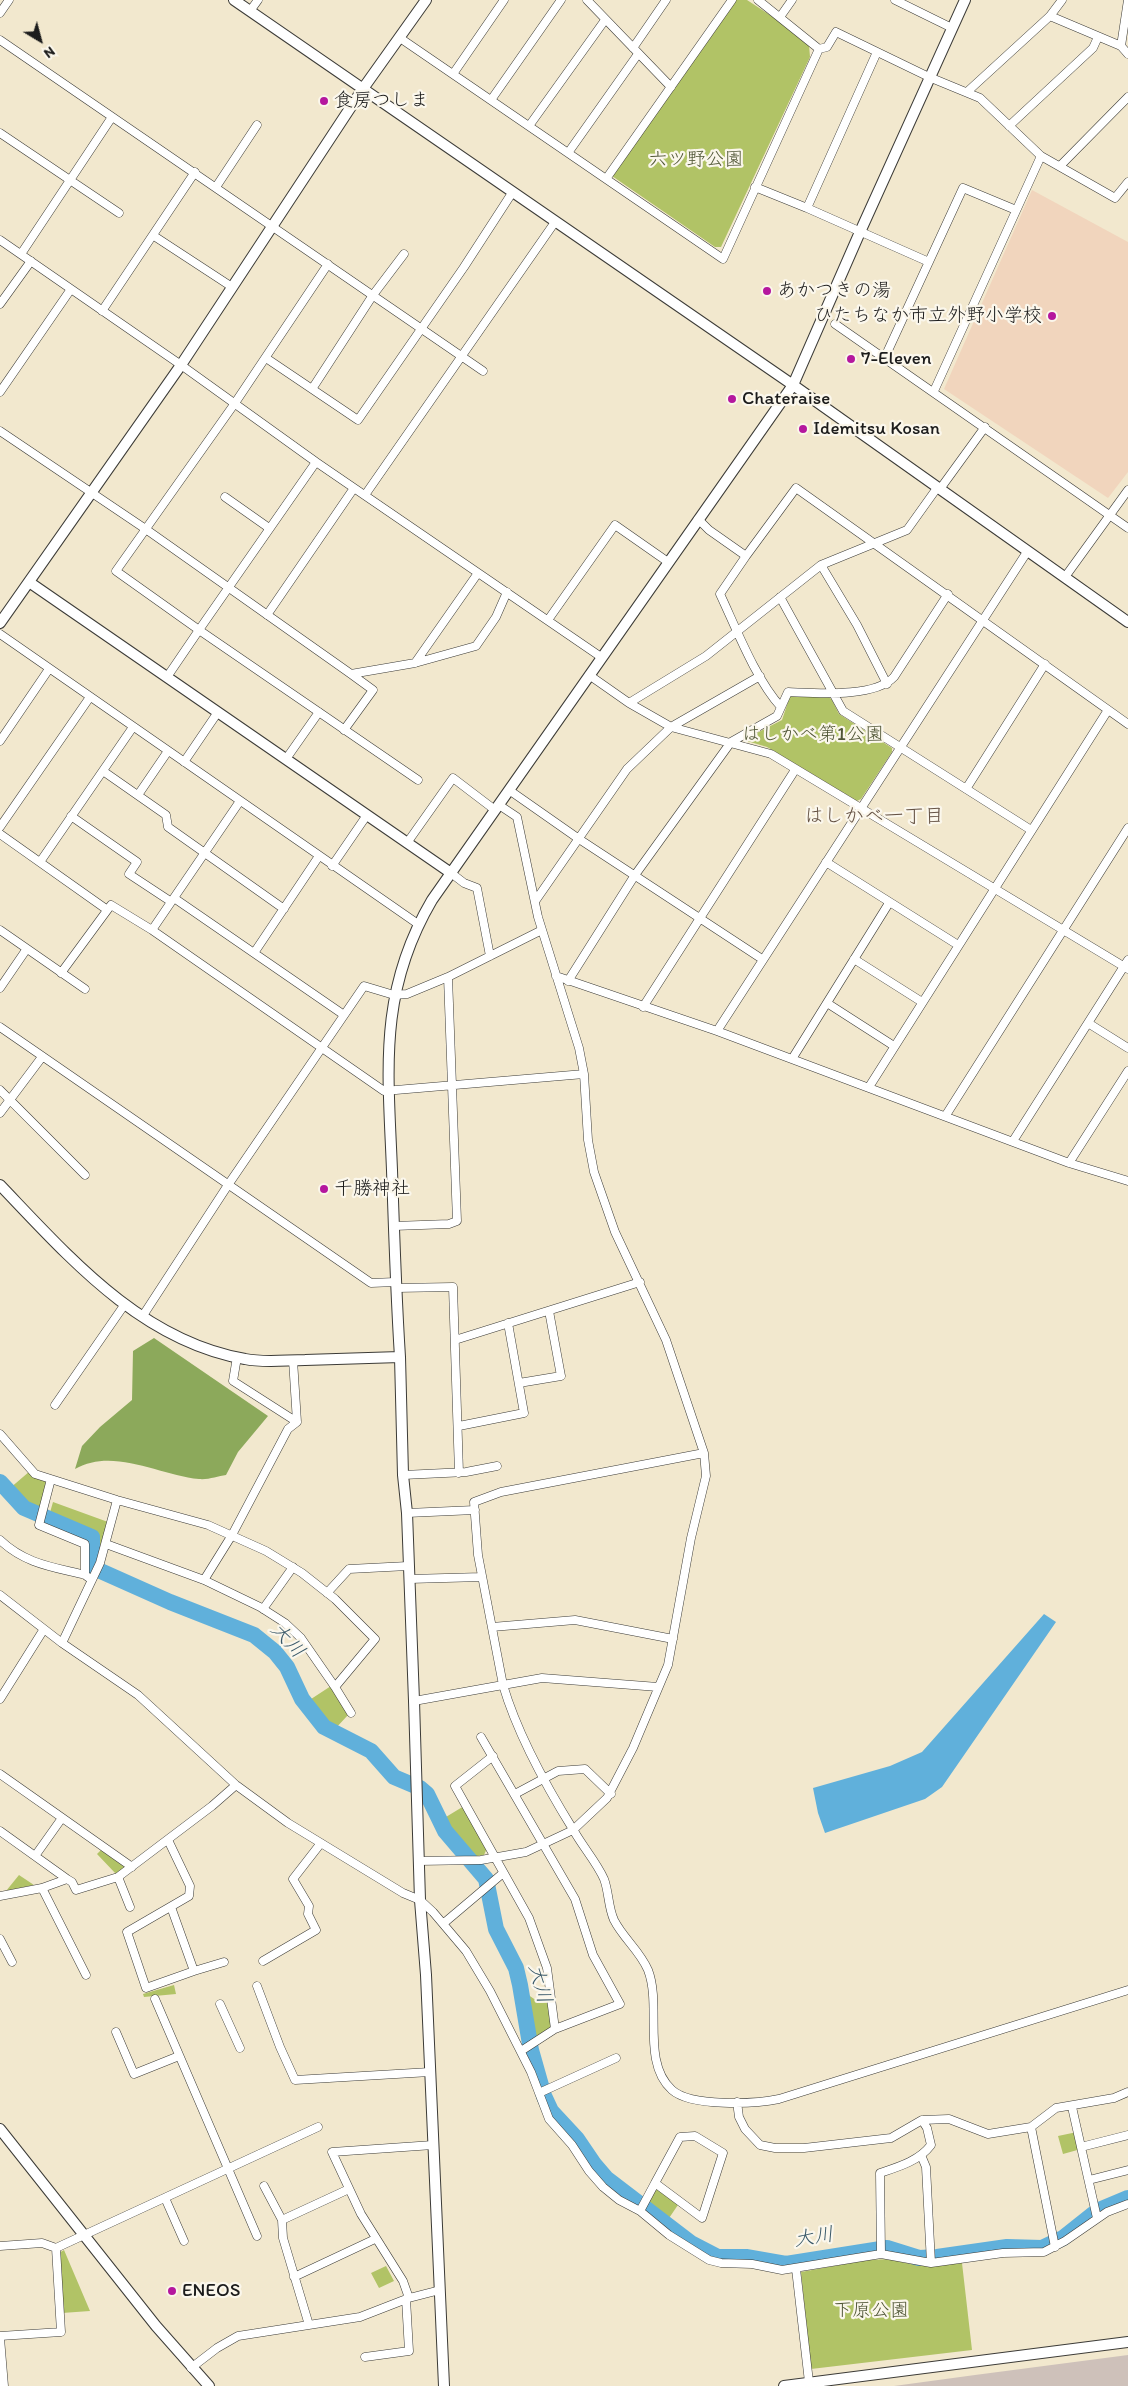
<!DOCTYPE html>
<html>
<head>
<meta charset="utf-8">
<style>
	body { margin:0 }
	#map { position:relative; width:1128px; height:2386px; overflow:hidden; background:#f2e8ce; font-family:Itim,sans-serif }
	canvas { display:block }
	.north { position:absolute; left:15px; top:15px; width:50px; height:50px; -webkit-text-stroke:4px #fbf7ec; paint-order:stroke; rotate:143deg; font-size:14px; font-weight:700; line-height:20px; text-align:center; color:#1c1c1c }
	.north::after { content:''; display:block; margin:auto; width:18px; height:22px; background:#1c1c1c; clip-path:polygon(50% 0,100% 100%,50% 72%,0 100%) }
</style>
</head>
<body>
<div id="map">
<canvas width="1128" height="2386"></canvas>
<div class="north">N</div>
</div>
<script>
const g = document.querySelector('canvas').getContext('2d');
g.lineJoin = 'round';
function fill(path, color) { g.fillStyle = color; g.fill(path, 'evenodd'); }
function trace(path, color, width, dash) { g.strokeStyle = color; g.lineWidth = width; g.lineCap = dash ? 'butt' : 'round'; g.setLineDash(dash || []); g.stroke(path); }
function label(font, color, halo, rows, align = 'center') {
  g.font = font + ' Itim,"Klee One",sans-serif'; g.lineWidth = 4.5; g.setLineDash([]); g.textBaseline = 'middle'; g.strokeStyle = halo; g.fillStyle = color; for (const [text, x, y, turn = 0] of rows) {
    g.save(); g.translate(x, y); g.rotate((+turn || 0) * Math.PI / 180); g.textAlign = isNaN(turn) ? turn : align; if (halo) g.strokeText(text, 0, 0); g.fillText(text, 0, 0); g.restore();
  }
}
const built = new Path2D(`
	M1032 190 1128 242V472L1108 498 944 389Z`);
const industrial = new Path2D(`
	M1128 2355V2386H894L975 2375Z`);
const green = new Path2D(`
	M733 0H747L776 19 809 45 810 57 721 247H715L612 176Z
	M790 696H828L832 700 839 714 892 748V752L861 799 857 801 767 747 747 741V738L782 720Z
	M30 1471 50 1480 41 1512 26 1506 9 1489Z
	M53 1502 108 1522 98 1554 95 1536 49 1516Z
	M331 1686 348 1715 335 1729 328 1724 308 1701Z
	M464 1806 487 1848 484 1855 469 1857 446 1830 441 1820Z
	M101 1850 126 1868 116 1874 97 1854Z
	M19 1875 34 1885 6 1891Z
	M174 1985 176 1994 144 1997 143 1994Z
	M524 1992 540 2003 550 2002 554 2029 532 2042Z
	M1077 2132 1081 2149 1063 2154 1058 2136Z
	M660 2187 680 2202 667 2221 644 2204 653 2189Z
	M64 2250 90 2311 62 2313 59 2253Z
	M892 2259C916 2268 937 2265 962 2263L972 2350 811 2369 801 2272 867 2260Z
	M386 2266 394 2281 379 2288 371 2273Z`);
const forest = new Path2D(`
	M154 1338 268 1416 238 1452 226 1475C218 1476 208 1480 199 1479 159 1475 113 1447 75 1469L82 1446 100 1427 132 1400 133 1351Z`);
const water = new Path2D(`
	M1044 1614 1056 1622 942 1787 925 1799 825 1833 818 1813 813 1788 890 1766 922 1752Z`);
const river = new Path2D(`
	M0 1482 24 1508 92 1537V1566L96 1569 170 1602 254 1635 275 1652 287 1667 302 1699 324 1727 371 1751 394 1777 420 1788 427 1794 445 1831 486 1879 496 1929 516 1968 520 1985 531 2050 544 2096 551 2111 577 2139 594 2164 606 2178 691 2243 718 2257H746L786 2264 887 2248 919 2258 937 2257 1007 2247 1042 2248 1063 2238 1097 2211 1128 2198`);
const minor = new Path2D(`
	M587 0 671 87
	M758 0 819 49
	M895 0 952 28
	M250 11 258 0
	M0 13 9 0
	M1050 16 1121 46 1128 54
	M780 17 792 0
	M400 38 723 259 819 49
	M0 40 483 371
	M1121 46 1128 0
	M633 48 666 0
	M819 49 827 47 836 32 929 77 980 98 1041 156 1115 198 1128 182
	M453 74 504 0
	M967 92 1050 16 1062 0
	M491 100 561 0
	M529 126 605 20
	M1009 126 1093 48 1098 37
	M0 133 119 213
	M568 153 638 54
	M1060 166 1128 97
	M606 179 732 0
	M216 187 257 125
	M755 187 807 208 929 262
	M807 208 877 52
	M154 236 232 287
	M0 240 181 365 316 462 601 657
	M21 254 112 117
	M0 304 31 261
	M102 311 195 172
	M835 324 1128 528
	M885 357 963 188 1016 210
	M266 358 358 420 464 267 512 193
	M312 389 373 295 404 254
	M934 391 1041 156
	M0 392 71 289
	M0 431 147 530 351 674 415 663 476 646 496 617 507 592
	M316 462 199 630 418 780
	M940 489 985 427
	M365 495 555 222
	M225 497 269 528
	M698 519 709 530 746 556 720 594C736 628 756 680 781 707
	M746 556 796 488 1128 724
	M821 565 857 625 887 684
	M1065 577 1128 490
	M780 597 843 711 1031 830
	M267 615 354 488
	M548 620 615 525 668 562
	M0 634 418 924
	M415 663 478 573
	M589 675 629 703 671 727 771 754 1128 969
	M167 677 199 630 116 571 235 403 328 264
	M629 703 706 656 821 565 907 530 937 488
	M344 730 373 690 351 674
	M0 741 49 669
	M286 759 319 712
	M184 762 218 712
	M103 771 166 815 168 827 284 909
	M966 789 1045 664
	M509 790 579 839 762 959
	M138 795 168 751
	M71 816 137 862 129 874 170 901
	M0 827 90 697
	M0 834 106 909
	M407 843 453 778 495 810
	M40 862 133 727
	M826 862 958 945
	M332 866 367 815
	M451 873 464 883 477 888 490 956
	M174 898 344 1015
	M536 900 627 769 671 727 760 676
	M0 930 85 989
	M152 930 240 801
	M254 953 319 856
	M854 959 922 1002
	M61 973 111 905 152 930 384 1091 584 1074
	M556 976 717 1031 1069 1163 1128 1181
	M568 981 635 875 731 742 777 716 788 692C817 693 874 698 894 677L948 594
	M0 988 26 950
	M827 1003 894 1046
	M643 1007 795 770
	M1088 1023 1128 1048
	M0 1027 371 1283 395 1282
	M717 1031 1027 552
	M792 1059 889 903
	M869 1087 1108 710
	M0 1090 85 1175
	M0 1113 42 1057
	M946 1115 1128 828
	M1013 1141 1128 960
	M1069 1163 1128 1071
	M394 1226 449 1224 457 1221 448 977 542 930
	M396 1288 453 1287 459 1473
	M142 1317 228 1185 364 986 394 995 407 994 448 977
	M455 1340 640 1282
	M237 1357 233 1381 297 1422
	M519 1383 561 1376 549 1311
	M55 1405 125 1304
	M459 1426 524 1413 508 1323
	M0 1434 35 1474 117 1500 208 1525 266 1551 302 1573 335 1599 375 1639 335 1687 301 1638 285 1623 260 1607 204 1580 106 1544
	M403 1475 466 1472 497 1466
	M51 1479 39 1525 85 1544V1575L92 1580
	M407 1513 475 1510
	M0 1540C25 1564 53 1567 85 1575
	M409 1579 482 1577
	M204 1580 232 1535 288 1429 297 1422 293 1360
	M327 1593 349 1569 408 1566
	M0 1595 62 1643 138 1695 236 1785 288 1823 403 1893 420 1900 433 1912 466 1951 490 1991 531 2072 549 2119 572 2145 589 2171 603 2187 619 2200 640 2211 669 2235 709 2260 721 2263 752 2264 782 2270 881 2254 931 2263 1003 2253 1044 2252 1065 2241 1107 2212 1128 2204
	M263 1609 293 1567
	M492 1627 575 1620 673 1639
	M62 1643 100 1563 117 1500
	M335 1687 351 1713
	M658 1687 542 1678 503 1685 478 1555 474 1502 501 1492 704 1453
	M0 1699 44 1629
	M414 1701 503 1685C518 1736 546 1786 574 1831 583 1847 597 1863 604 1879 609 1892 608 1907 614 1920 623 1938 640 1951 648 1970 662 2006 641 2062 672 2090 691 2107 755 2104 779 2099L1128 1990
	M481 1737 575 1899 593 1955 620 2004 555 2029
	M493 1756 455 1786 529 1918 547 1968 555 2029 521 2051
	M0 1774 132 1867
	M515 1794 558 1771 585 1769 611 1794
	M0 1831 67 1879
	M168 1840 190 1886 189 1896 127 1932 146 1988 194 1971 171 1907
	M35 1856 62 1818
	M418 1861 481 1860 526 1852 573 1830 607 1798 633 1748 668 1665 691 1538 706 1476 704 1453 666 1340 615 1232 594 1172 588 1140 584 1074 579 1048 538 917 517 817 499 805
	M118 1877 130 1907
	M42 1888 86 1975
	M0 1896 42 1888 67 1879 72 1882 76 1890 118 1877 212 1806 236 1785
	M444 1923 502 1874
	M0 1939 12 1962
	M263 1961 316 1930 308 1914 309 1906 293 1879 321 1843
	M194 1971 224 1962
	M257 1986 280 2047 295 2080 430 2072
	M155 1999 257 2236
	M220 2004 240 2048
	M116 2032 134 2074 179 2056
	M539 2093 616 2058
	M737 2102 739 2117 745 2129 760 2145 775 2148H804L891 2138 922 2120 949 2119 988 2134 1031 2127 1056 2108 1114 2098 1128 2092
	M1072 2107 1097 2218
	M1031 2127 1055 2247
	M695 2136 723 2153 702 2218 655 2183 680 2137Z
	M1081 2147 1128 2135
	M921 2155 926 2167 931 2263
	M1089 2180 1128 2170
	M264 2186 282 2220
	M165 2198 184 2241
	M640 2211 655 2183
	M0 2246 42 2243 56 2248 318 2127
	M881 2254 880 2173C898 2167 919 2161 931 2145L927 2128 922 2120
	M796 2269 809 2382
	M294 2277 375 2239
	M409 2298 403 2281 361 2214 332 2152 433 2145
	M309 2325 283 2238 282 2220 349 2189
	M0 2336 61 2332 56 2248
	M0 2338 4 2386
	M365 2357 409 2351 406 2299
	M191 2368 217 2348 238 2336 360 2317 409 2298 440 2290`);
const tertiary = new Path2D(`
	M234 0 793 385 1128 622
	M29 582 451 873
	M0 623 181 365 362 90 426 0
	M0 1185C69 1257 141 1341 245 1359 264 1363 286 1360 305 1360 337 1359 368 1358 400 1357L403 1475 407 1513 414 1701 420 1900 426 1975 444 2386
	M400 1357C396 1295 394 1232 392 1170 388 1069 378 992 432 900L793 385 860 232 965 0
	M0 2129 156 2326 209 2386
	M784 2386 1128 2342`);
const markers = [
	[324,101,5,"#b5179e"],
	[767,291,5,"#b5179e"],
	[1052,316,5,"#b5179e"],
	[851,359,5,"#b5179e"],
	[732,399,5,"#b5179e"],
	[803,429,5,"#b5179e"],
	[324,1189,5,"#b5179e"],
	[172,2291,5,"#b5179e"]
];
const poiNames = [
	["食房つしま",334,101],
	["あかつきの湯",777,291],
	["ひたちなか市立外野小学校",1042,316,"right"],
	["7-Eleven",861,359],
	["Chateraise",742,399],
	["Idemitsu Kosan",813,429],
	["千勝神社",334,1189],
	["ENEOS",182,2291]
];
const parkNames = [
	["六ツ野公園",696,160],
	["はしかべ第1公園",813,735],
	["下原公園",871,2311]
];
const neighbourhoodNames = [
	["はしかべ一丁目",874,817]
];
const waterNames = [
	["大川",287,1641,47],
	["大川",539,1984,75],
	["大川",814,2238,-9]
];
fill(built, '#f1d5bd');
fill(industrial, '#cec1ba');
fill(green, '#b1c366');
fill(forest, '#8ca95b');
fill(water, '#60b0db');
trace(river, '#60b0db', 16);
trace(minor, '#3c3b37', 9);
trace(tertiary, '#3c3b37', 12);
trace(minor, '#fff', 8);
trace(tertiary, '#fff', 10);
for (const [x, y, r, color] of markers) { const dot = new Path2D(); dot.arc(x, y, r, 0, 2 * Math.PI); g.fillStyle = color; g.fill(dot); trace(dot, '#fbf7ec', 2); }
label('19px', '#1c1c1c', '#fbf7ec', poiNames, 'left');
label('19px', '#505636', '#fbf7ec', parkNames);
label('20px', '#655244', '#fbf7ec', neighbourhoodNames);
label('italic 20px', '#375768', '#fbf7ec', waterNames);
</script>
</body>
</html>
